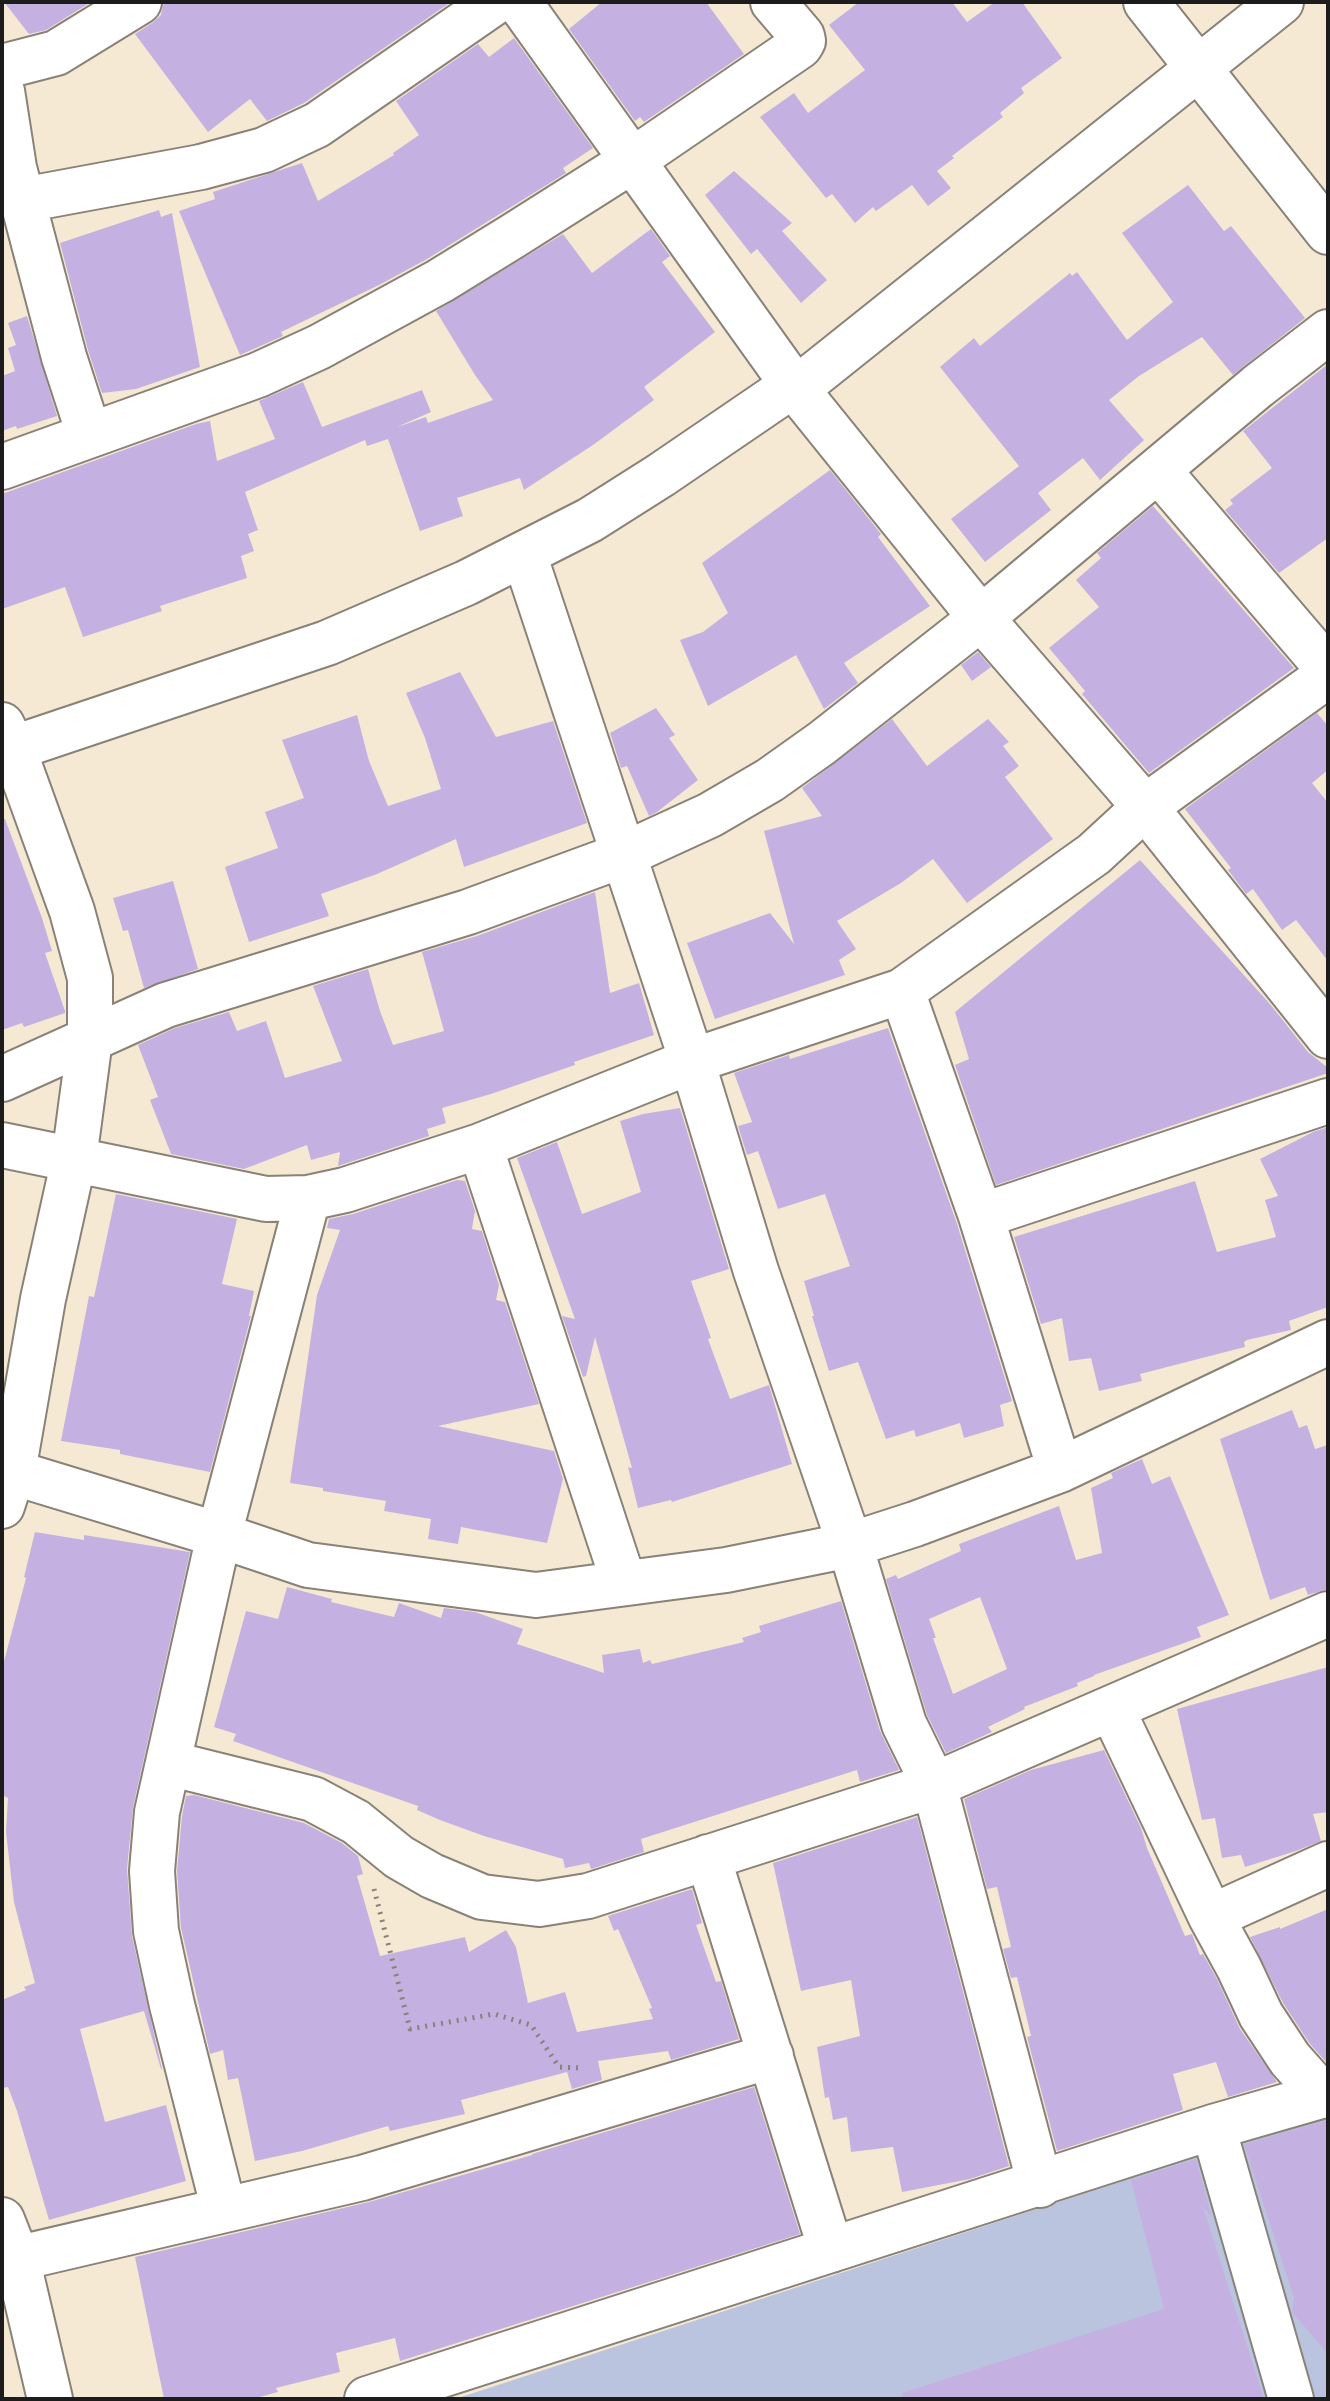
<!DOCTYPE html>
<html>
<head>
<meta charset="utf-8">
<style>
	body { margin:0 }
	#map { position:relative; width:1330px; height:2401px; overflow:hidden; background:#f6e9d4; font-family:"Shantell Sans",sans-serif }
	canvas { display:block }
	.frame { position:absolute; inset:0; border:4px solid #1c1c1c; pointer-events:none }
</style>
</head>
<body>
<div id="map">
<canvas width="1330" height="2401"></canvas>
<div class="frame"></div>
</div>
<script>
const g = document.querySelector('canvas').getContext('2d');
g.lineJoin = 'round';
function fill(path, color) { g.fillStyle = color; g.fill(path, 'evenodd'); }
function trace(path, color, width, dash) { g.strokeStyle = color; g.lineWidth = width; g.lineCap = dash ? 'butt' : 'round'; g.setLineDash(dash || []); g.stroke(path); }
const industrial = new Path2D(`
	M1328 2113V2399H1308L1228 2147Z
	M1211 2152 1282 2399H455Z`);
const building = new Path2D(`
	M4 2H91L46 30 29 34Z
	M164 2H446L448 4 304 103 267 121 250 99 208 132 135 34 152 23 161 15Z
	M602 2H706L744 54 644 122 640 117 635 121 569 29Z
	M859 2H952L967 22 995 2H1022L1062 58 1021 88 1024 93 1000 113 1003 117 952 156 954 158 937 171 951 188 928 206 912 185 876 211 873 207 855 223 832 194 826 198 760 117 794 93 808 113 865 70 829 25Z
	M514 38 593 148 563 168 566 173 427 259 381 284 281 332 283 336 240 355 179 211 215 199 213 192 302 163 318 201 394 155 393 153 419 135 396 101 478 44 489 57Z
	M734 171 792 223 782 231 827 280 801 303 757 249 751 254 705 195Z
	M1188 185 1224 231 1231 226 1305 318 1233 375 1202 337 1139 376 1109 400 1144 440 1100 480 1083 458 1038 493 1051 510 985 562 951 519 1019 466 940 367 974 338 980 346 1070 273 1072 276 1077 272 1127 340 1173 302 1122 233Z
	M159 210 161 217 172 213 200 367 136 389 102 393 88 350 60 243Z
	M651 229 670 256 662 262 715 332 644 387 654 400 593 445 524 490 520 478 457 498 463 516 420 531 388 439 367 446 365 440 245 492 258 530 248 534 254 551 241 556 247 578 160 606 162 611 83 637 65 587 2 609V494L196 424 210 421 217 461 275 439 259 401 303 382 322 427 422 390 431 412 397 427 426 417 428 423 493 400 475 375 436 311 563 234 592 273Z
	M27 316 57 416 17 429 16 426 2 431V376L15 371 8 348 16 345 8 323Z
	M1328 364V538L1279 573 1225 510 1233 504 1230 500 1272 468 1243 431Z
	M830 470 881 534 878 537 930 606 844 663 858 683 824 709 796 655 708 706 680 640 703 632 728 613 702 563Z
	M1153 506 1294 668 1149 773 1082 694 1085 691 1049 648 1099 607 1076 580 1101 558 1097 553Z
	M978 652 991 667 972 681 961 665Z
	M460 672 496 737 553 721 587 823 464 867 456 839 377 874 321 894 329 916 249 942 225 867 278 848 265 812 304 798 282 740 357 715 369 761 388 806 441 789 425 738 406 693Z
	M656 708 675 735 669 738 698 780 657 812 649 816 627 766 621 768 610 733Z
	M1317 713 1328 726V770L1312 783 1328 803V961L1296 920 1282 930 1253 889 1246 894 1228 870 1231 868 1185 809Z
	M892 719 927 766 988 719 1009 742 1003 746 1019 766 1005 777 1053 839 967 903 933 859 901 883 837 921 856 949 839 960 845 975 715 1019 687 943 770 913 794 944 764 831 822 816 802 788Z
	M2 819H5L42 918 52 951 45 953 65 1011V1013L24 1027 22 1023 2 1030Z
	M1140 860 1270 1004 1308 1052 1328 1068V1073L996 1185 955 1065 969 1059 955 1012Z
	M173 881 198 969 144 988 128 930 123 931 113 898Z
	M595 892 610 993 639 983 654 1035 574 1062 575 1065 491 1094 442 1108 446 1123 427 1129 429 1136 338 1166 340 1152 311 1160 307 1145 244 1169 171 1154 150 1100 158 1097 138 1045 175 1028 229 1012 237 1031 266 1021 285 1078 342 1061 313 986 368 969 380 1011 393 1045 444 1031 422 952 477 936Z
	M888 1028 957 1224 1012 1401 1000 1405 1004 1426 964 1438 960 1423 916 1437 914 1430 886 1439 858 1362 829 1371 812 1316H814L804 1281 850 1266 825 1194 778 1209 758 1151 747 1155 738 1126 752 1122 734 1073 789 1055 790 1059Z
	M680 1108 729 1269 691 1281 711 1338 708 1339 730 1399 769 1385 792 1464 672 1502 671 1500 638 1508 628 1467 632 1468 595 1337 586 1376 583 1377 562 1316 575 1319 517 1158 557 1142 582 1214 641 1192 620 1121 643 1114Z
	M1328 1127V1307L1289 1321 1291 1330 1247 1340 1244 1342 1245 1347 1140 1374 1142 1381 1099 1391 1091 1358 1069 1361 1062 1318 1041 1324 1014 1237 1195 1181 1217 1252 1276 1237 1265 1200 1278 1196 1260 1159 1313 1132Z
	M457 1180 465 1181 475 1211 472 1229 482 1231 499 1285 496 1300 505 1302 539 1404 438 1426 554 1451 563 1479 547 1543 461 1527 458 1544 428 1539 431 1519 384 1511 386 1501 323 1491V1488L290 1483 317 1295 340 1230 327 1228 329 1219 353 1214Z
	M116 1194 237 1219 222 1284 254 1291 249 1316H251L210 1472 120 1454V1450L61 1441 89 1296 94 1297Z
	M1292 1410 1299 1428 1307 1425 1315 1449 1328 1445V1589L1308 1595 1305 1587 1270 1600 1220 1439Z
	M1142 1459 1152 1484 1170 1476 1229 1615 1197 1627 1201 1637 1094 1675V1676L1077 1683 1078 1686 1024 1707 1025 1709 988 1727 992 1732 946 1753 927 1715 886 1579 896 1575 898 1579 961 1551 959 1544 1059 1506 1076 1560 1102 1553 1091 1488 1113 1478 1111 1473ZM980 1597 1007 1669 953 1694 933 1638H936L929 1619Z
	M35 1532 84 1540V1535L190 1552 133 1807 127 1869 132 1936 162 2069H161L144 2011 80 2029 105 2122 166 2105 186 2181 49 2220 17 2111 8 2087 2 2088V2000L26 1990 24 1987 35 1983 14 1902 6 1832 8 1798 2 1795V1669L26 1578 24 1577Z
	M287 1587 332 1599 331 1602 394 1617 399 1603 441 1618 444 1608 475 1612 523 1629 517 1644 604 1673 602 1655 640 1649 643 1663 650 1660 652 1664 744 1642 742 1638 761 1632 759 1626 841 1601 880 1731 899 1770 860 1782 857 1770 641 1839 644 1852 591 1869 589 1863 565 1868 563 1859 484 1836 440 1820 417 1810 418 1806 233 1741 236 1734 214 1727 246 1611 278 1619Z
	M1328 1667V1812L1313 1814 1321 1841 1296 1851 1245 1867 1241 1855 1222 1858 1215 1818 1202 1820 1177 1709Z
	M1104 1750 1141 1828 1147 1848 1185 1936 1192 1934 1200 1955 1203 1954 1217 1979 1240 2029 1277 2082 1228 2097 1216 2062 1173 2074 1183 2110 1057 2151 1027 2037 1031 2036 1017 1977 1011 1978 1003 1949 1011 1947 997 1887 987 1889 964 1799 1031 1770Z
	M194 1795 304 1823 342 1843 358 1856 363 1874 357 1876 380 1956 465 1937 469 1952 506 1930 516 1947 528 2003 565 1992 577 2032 653 2019 649 2009 652 2008 628 1952 618 1929 614 1931 608 1916 692 1889 702 1923 696 1925 716 1982 721 1981 739 2039 671 2060 668 2051 598 2061 602 2080 572 2089 567 2072 461 2100 465 2114 390 2131 388 2126 302 2151 255 2161 238 2078 228 2080 223 2050 210 2054 181 1928 177 1871 182 1816 186 1796Z
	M917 1817 1009 2166 970 2179 902 2192 893 2147 851 2152 847 2117 833 2120 829 2097 825 2098 817 2047 860 2036 851 1980 801 1991 773 1863Z
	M1328 1909V2064L1310 2044 1283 2003 1250 1937 1280 1927V1929Z
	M754 2087 800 2234 400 2361 395 2338 336 2353 340 2372 276 2388 278 2392 252 2399H164L135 2257 369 2202 532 2155V2154Z
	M1328 2120V2354L1292 2312 1294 2298 1244 2144Z
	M1196 2159 1212 2218 1203 2207 1264 2399H903L902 2393 1164 2309 1131 2180Z`);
const path = new Path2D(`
	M374 1889 410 2029 494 2014 531 2025 559 2067 582 2068`);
const minor = new Path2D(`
	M519 2 793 385 981 618 1145 807 1328 1036
	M1146 2 1328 232
	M2 67 56 53 139 2
	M2 91 14 168 64 357 89 434
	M23 200 201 167 264 150 317 125 495 2
	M2 467 258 375 319 347 440 281 513 236 633 160 800 46 803 41 802 36 773 2
	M1158 470 1328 669
	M524 554 692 1061 756 1271 850 1545 904 1724 934 1785 1040 2185
	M2 725 13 748 72 911 90 978V1039L74 1159 43 1299 13 1472 2 1506
	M2 752 327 643 466 583 590 520 661 475 793 385 804 383 1281 2
	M902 991 981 1216 1060 1470
	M2 1079 166 1005 468 912 623 855 710 815 770 780 822 743 981 618 1258 386 1328 332
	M2 1145 266 1199 308 1198 345 1190 480 1146 692 1061 902 991 1094 854 1145 807 1328 675
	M480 1146 624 1583
	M981 1216 1328 1101
	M2 1469 219 1535 308 1565 536 1595 726 1570 850 1545 915 1524 1060 1470 1328 1342
	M1112 1709 1211 1917 1239 1968 1261 2015 1290 2059 1323 2096
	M168 1763 313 1799 356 1822 399 1857 432 1876 482 1897 539 1904 588 1896 934 1785 1328 1614
	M708 1857 831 2250
	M1211 1917 1328 1864
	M1213 2127 1291 2399
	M224 2210 172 2005 156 1931 152 1871 157 1812 219 1535 308 1198
	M2 2220 17 2258 50 2399
	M2 2262 362 2178 771 2056
	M367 2399 1213 2127 1328 2094`);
fill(industrial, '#bac4de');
fill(building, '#c5b1e1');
trace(minor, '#898278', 48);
trace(path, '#898278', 5, [2, 6]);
trace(minor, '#fff', 44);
</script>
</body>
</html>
